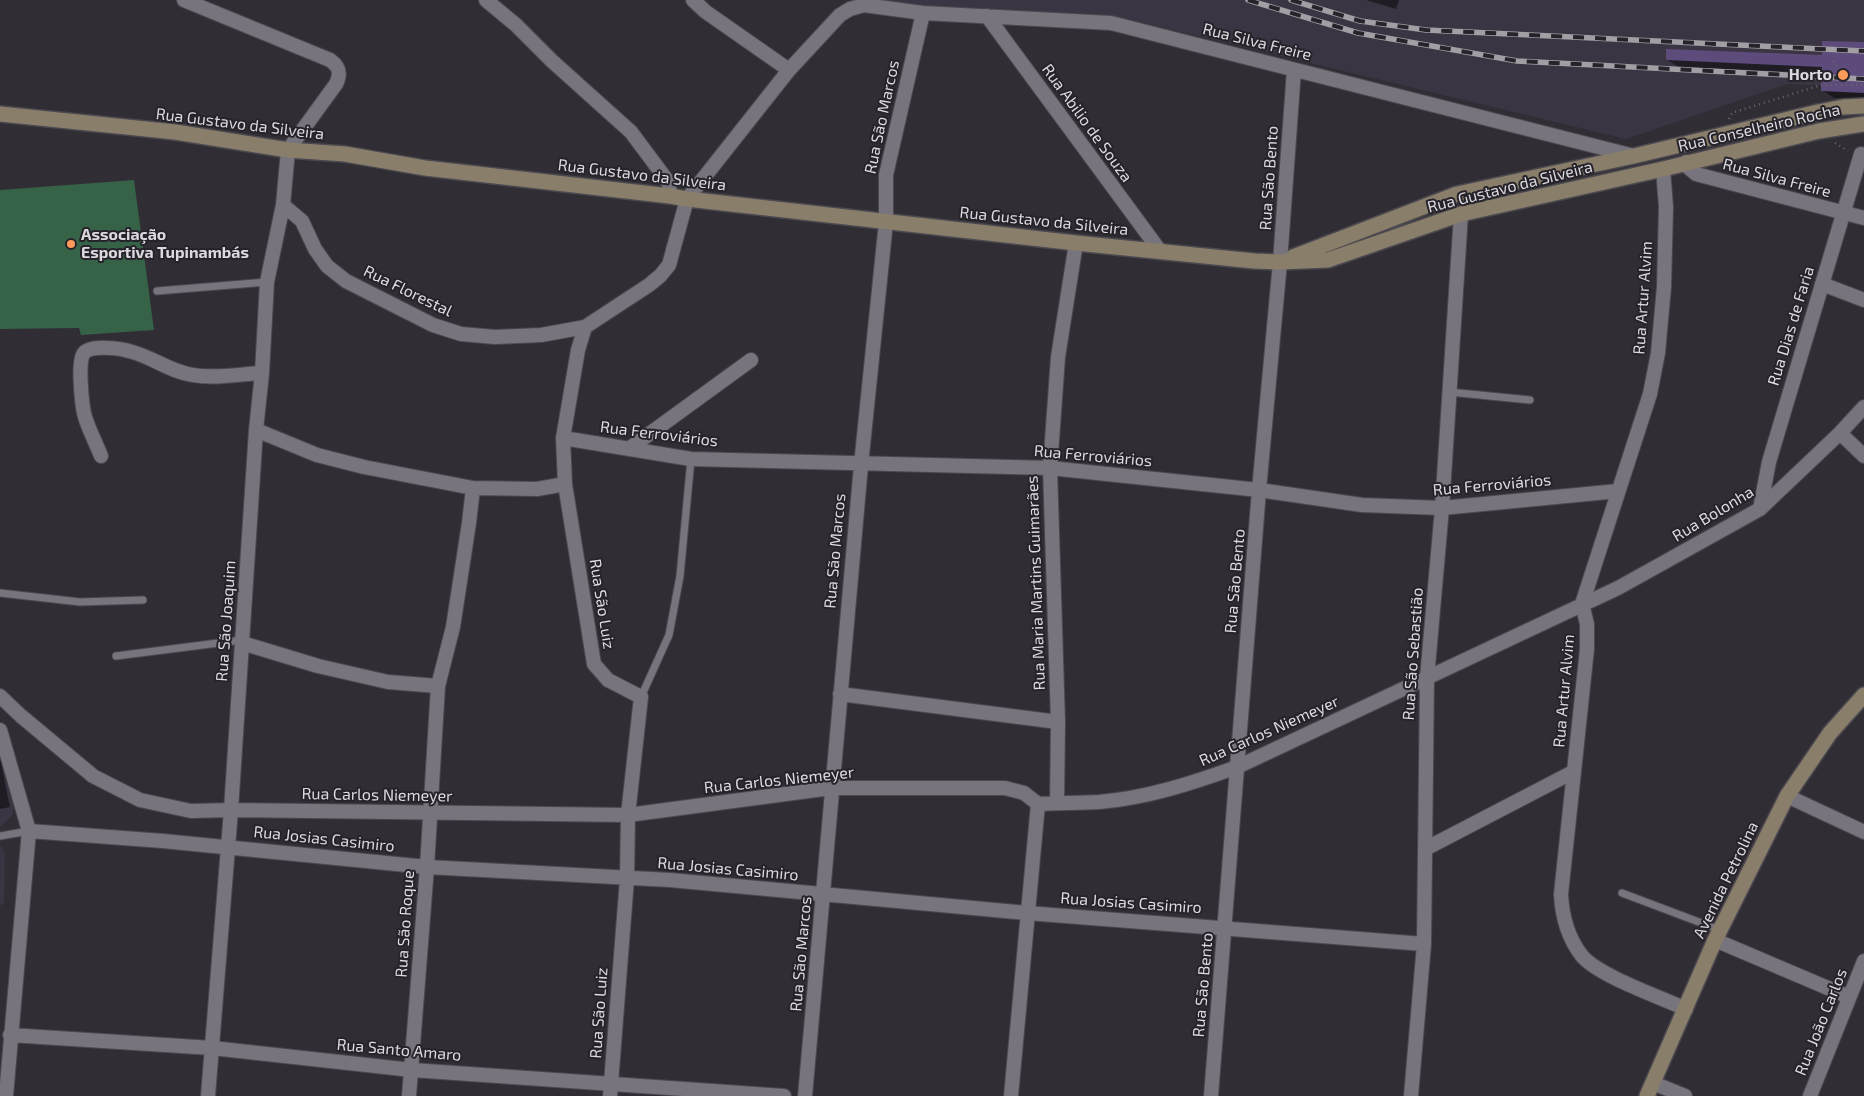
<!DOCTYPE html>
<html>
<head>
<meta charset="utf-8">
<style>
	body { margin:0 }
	canvas { display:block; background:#302d34 }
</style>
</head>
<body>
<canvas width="1864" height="1096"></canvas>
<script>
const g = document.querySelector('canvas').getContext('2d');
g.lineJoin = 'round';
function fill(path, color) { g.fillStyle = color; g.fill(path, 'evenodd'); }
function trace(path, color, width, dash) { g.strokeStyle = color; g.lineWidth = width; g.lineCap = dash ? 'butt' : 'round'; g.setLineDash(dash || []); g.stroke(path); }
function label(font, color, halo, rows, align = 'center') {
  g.font = font + ' "Exo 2",sans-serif'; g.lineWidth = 4; g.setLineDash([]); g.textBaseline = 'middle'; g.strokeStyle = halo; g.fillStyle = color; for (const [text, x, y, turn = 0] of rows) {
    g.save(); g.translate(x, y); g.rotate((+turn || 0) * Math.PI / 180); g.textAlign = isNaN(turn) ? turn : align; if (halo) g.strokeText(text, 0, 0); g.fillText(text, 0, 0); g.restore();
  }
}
const built = new Path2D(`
	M848 0H1864V87L1787 84 1626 139 1140 22 1097 14 944 9Z
	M0 762 14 807 12 816 0 827Z
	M0 846 5 854 4 903 0 906Z`);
const green = new Path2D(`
	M134 180 154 330 81 335 79 328 0 329V190Z`);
const shadow = new Path2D(`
	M1366 0H1399L1396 9Z
	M1864 44V99L1834 98 1822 90 1823 73 1679 67 1667 60 1823 57Z
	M0 758 10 807 0 809Z`);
const building = new Path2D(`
	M1822 41 1864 42V93L1821 91 1822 67 1666 60V49L1822 55Z`);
const path = new Path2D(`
	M1833 61 1850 84
	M1729 119 1732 113 1821 85H1864
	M1835 143 1848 151`);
const lane = new Path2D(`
	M157 291 267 282
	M1449 392 1530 400
	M0 593 80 602 143 600
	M116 656 242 640
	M641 697 669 635 680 576 691 459
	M0 836 29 831
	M1622 893 1720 930`);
const street = new Path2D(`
	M184 0 330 60C340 67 341 74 336 84L288 150 283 205 267 282 262 373 256 430 231 810 208 1096
	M486 0 516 25 552 61 631 132 669 183 670 196
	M693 0 706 12 789 70
	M987 16 1160 251
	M1686 162 1689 168 1696 174 1864 218
	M1663 169 1666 207 1664 287 1658 353 1650 394 1582 604 1587 624V649L1561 894C1562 916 1568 938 1582 956 1599 976 1660 997 1686 1009
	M283 205 302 221 315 249 327 266 346 281 433 325 461 334 495 337 541 335 585 327
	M1822 284 1864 300
	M256 430 317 455 364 467 473 488 537 489 565 484
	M1840 433 1864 456
	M563 438 691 459 1050 468 1259 490 1362 505 1442 508 1618 491
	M630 448 751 360
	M101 456C96 443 89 430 85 417 82 407 77 359 84 353 91 345 119 348 129 351 151 356 170 372 193 375 215 379 240 374 262 373
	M1760 509 1769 462 1861 154
	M242 643 318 666 388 682 438 686
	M840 694 1058 722
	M0 696 21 716 93 776 140 800 191 811 231 810 628 815 831 788H1005L1024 793 1038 804C1058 803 1079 803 1099 802 1147 798 1193 783 1237 767L1618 588 1760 509 1840 433 1864 407
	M0 730 29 831 6 1096
	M1787 796 1864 832
	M1057 803 1058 722 1050 468 1058 357 1076 243
	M29 831 163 841 427 867 670 880 1027 913 1424 944
	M1425 849 1573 772
	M1715 940 1849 997
	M10 1035 212 1048 412 1070 784 1096
	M1653 1083 1685 1096
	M409 1096 427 867 438 686 453 627 469 523 473 488
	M610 1096 627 879 628 815 641 697 608 680 594 664 565 484 563 438 578 350 585 327 649 285 660 276 669 265 687 199 789 70 840 15 850 9 864 5 923 13 1111 23 1634 156
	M805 1096 861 465 886 222V175L923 13
	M1011 1096 1038 804
	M1211 1096 1259 490 1280 262 1294 70
	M1411 1096 1424 944 1427 678 1442 508 1461 214
	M1810 1096 1864 961`);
const secondary = new Path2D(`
	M0 114 175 132 288 150 345 154 425 168 670 196 687 199 1076 243 1254 261 1280 262 1328 260 1461 214 1663 169 1819 131 1864 124
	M1293 257 1457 194 1634 156 1818 112 1843 107 1864 106
	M1647 1096 1715 940 1787 796 1830 733 1864 695`);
const rail = new Path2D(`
	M1248 0 1358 33 1517 61 1864 79
	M1291 0 1360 21 1426 30 1864 51`);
const markers = [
	[1843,75,6,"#ff9b5a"],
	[71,244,5,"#ff9b5a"]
];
const streetNames = [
	["Rua Silva Freire",1257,42,14],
	["Rua São Marcos",882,117,-78],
	["Rua Abilio de Souza",1087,123,54],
	["Rua Gustavo da Silveira",240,124,7],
	["Rua Conselheiro Rocha",1759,128,-13],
	["Rua Gustavo da Silveira",642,175,7],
	["Rua São Bento",1269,178,-86],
	["Rua Silva Freire",1777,178,15],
	["Rua Gustavo da Silveira",1510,187,-14],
	["Rua Gustavo da Silveira",1044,221,6],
	["Rua Florestal",408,291,26],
	["Rua Artur Alvim",1643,298,-86],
	["Rua Dias de Faria",1791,326,-73],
	["Rua Ferroviários",659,434,7],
	["Rua Ferroviários",1093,456,5],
	["Rua Ferroviários",1492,485,-5],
	["Rua Bolonha",1713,514,-31],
	["Rua São Marcos",835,551,-85],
	["Rua São Bento",1235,581,-85],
	["Rua Maria Martins Guimarães",1036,583,-92],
	["Rua São Luiz",602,604,81],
	["Rua São Joaquim",226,621,-86],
	["Rua São Sebastião",1413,654,-86],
	["Rua Artur Alvim",1564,691,-85],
	["Rua Carlos Niemeyer",1269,731,-24],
	["Rua Carlos Niemeyer",779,780,-6],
	["Rua Carlos Niemeyer",377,795,1],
	["Rua Josias Casimiro",324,839,6],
	["Rua Josias Casimiro",728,869,5],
	["Avenida Petrolina",1726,880,-64],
	["Rua Josias Casimiro",1131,903,4],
	["Rua São Roque",405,924,-86],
	["Rua São Marcos",801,954,-85],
	["Rua São Bento",1203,985,-85],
	["Rua São Luiz",599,1013,-86],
	["Rua João Carlos",1821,1022,-68],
	["Rua Santo Amaro",399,1050,5]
];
const poiNames = [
	["Horto",1832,75],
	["Associação",81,235,"left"],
	["Esportiva Tupinambás",81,253,"left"]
];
fill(built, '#3b3543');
fill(green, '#366247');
fill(shadow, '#0007');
fill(building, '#5d4b7c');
trace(lane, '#4b484f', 9);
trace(street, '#4b484f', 16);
trace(secondary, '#4b484f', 18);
trace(path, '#67656b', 2.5, [1, 4]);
trace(lane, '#78747d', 7);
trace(street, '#78747d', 14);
trace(secondary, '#897e6a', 15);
trace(rail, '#a19fa4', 5.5);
trace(rail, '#26232a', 4, [11]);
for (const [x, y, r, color] of markers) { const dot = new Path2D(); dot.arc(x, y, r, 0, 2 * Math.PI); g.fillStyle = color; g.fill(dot); trace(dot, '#26232a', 2); }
label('16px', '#dcdadf', '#26232a', streetNames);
label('bold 16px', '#dcdadf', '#26232a', poiNames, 'right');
</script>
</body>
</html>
